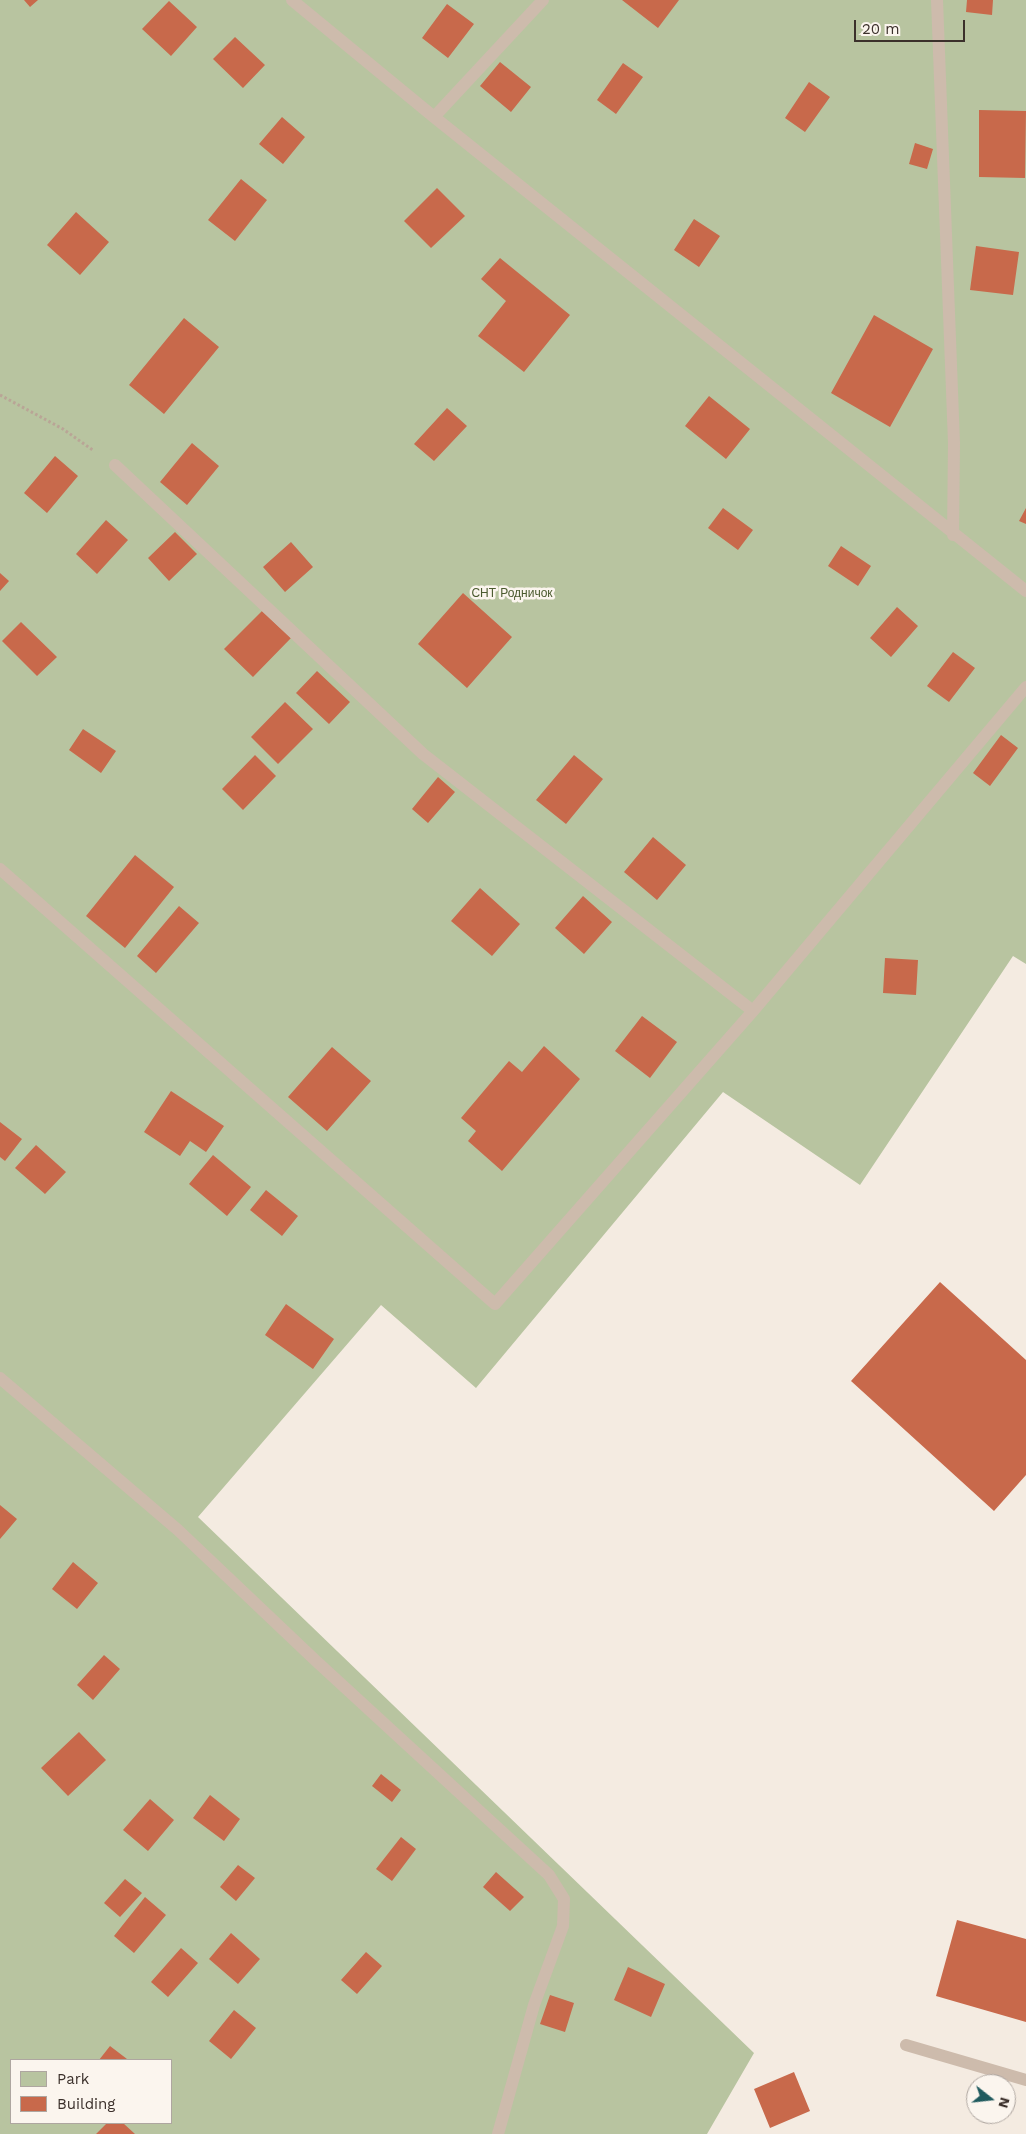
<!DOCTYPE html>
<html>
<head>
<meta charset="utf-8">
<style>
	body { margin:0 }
	#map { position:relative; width:1026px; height:2134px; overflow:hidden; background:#f4ebe1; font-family:"Work Sans",sans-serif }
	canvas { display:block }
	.legend { position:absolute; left:10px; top:2059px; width:162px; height:65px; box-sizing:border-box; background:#fbf5ee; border:1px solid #aea6a0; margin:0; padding:6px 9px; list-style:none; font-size:15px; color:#3b302b }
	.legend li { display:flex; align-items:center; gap:10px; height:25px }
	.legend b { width:25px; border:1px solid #aea6a0 }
	.north { position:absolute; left:966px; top:2074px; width:50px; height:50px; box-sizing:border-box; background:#fbf5ee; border:1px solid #aea6a0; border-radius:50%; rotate:106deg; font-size:14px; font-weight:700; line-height:20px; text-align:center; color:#3b302b }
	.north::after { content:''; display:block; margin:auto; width:18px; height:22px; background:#1f5a5e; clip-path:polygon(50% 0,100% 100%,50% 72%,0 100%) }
	.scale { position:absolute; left:854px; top:20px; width:111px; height:22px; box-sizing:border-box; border:2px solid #3b302b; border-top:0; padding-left:6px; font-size:15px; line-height:18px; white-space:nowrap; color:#3b302b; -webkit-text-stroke:4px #fbf5ee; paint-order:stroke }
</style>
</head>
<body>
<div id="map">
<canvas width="1026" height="2134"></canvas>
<ul class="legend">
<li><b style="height:14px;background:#b8c4a0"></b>Park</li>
<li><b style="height:14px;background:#c8694b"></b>Building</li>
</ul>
<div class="north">N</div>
<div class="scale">20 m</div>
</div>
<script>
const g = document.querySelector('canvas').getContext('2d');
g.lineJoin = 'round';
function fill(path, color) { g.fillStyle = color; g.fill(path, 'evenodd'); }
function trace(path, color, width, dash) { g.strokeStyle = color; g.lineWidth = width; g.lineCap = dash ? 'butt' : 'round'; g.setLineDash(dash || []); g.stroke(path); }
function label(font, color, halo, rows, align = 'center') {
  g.font = font + ' "Work Sans",sans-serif'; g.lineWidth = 5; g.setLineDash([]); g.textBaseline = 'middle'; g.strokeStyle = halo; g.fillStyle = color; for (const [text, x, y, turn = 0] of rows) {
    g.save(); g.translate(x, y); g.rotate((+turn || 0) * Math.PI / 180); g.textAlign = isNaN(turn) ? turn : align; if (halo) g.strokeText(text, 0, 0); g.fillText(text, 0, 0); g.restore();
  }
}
const green = new Path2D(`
	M0 0H1026V964L1013 956 860 1185 723 1092 476 1388 381 1305 198 1517 754 2053 707 2134H0ZM11 2060H171V2123H11Z`);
const building = new Path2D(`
	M24 0H38L30 7Z
	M622 0H679L658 28Z
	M967 0H993L992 15 966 12Z
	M169 1 197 27 171 56 142 29Z
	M447 4 474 24 448 58 422 38Z
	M235 37 265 65 243 88 213 59Z
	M500 62 531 87 511 112 480 86Z
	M623 63 643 77 616 114 597 100Z
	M809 82 830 97 805 132 785 118Z
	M979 110 1026 111 1025 178 979 177Z
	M282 117 305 137 283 164 259 144Z
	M915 143 933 149 927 169 909 164Z
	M241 179 267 200 235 241 208 220Z
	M437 188 465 216 431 248 404 221Z
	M76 212 109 242 80 275 47 245Z
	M694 219 720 236 699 267 674 250Z
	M976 246 1019 252 1013 295 970 290Z
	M500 258 570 315 524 372 478 336 506 301 481 279Z
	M874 315 933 349 890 427 831 393Z
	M184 318 219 347 164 414 129 385Z
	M709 396 750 429 726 459 685 426Z
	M447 408 467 426 434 461 414 444Z
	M192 443 219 466 187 505 160 482Z
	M55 456 78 476 47 513 24 493Z
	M723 508 753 530 738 550 708 528Z
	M1026 508V524L1019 521Z
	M106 520 128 540 97 574 76 554Z
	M175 532 197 554 169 581 148 558Z
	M291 542 313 567 285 592 263 567Z
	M841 546 871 566 858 586 828 566Z
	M0 573 9 581 0 591Z
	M463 593 512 637 467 688 418 644Z
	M897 607 918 626 891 657 870 638Z
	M262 611 291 638 253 677 224 649Z
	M21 622 57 657 37 676 2 641Z
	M953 652 975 668 949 702 927 686Z
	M317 671 350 702 329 724 296 693Z
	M285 702 313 729 278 764 251 737Z
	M83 729 116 751 101 773 69 750Z
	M1001 735 1018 748 990 786 973 773Z
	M255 755 276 776 243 810 222 789Z
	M574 755 603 779 566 824 536 800Z
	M438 777 455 792 428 823 412 809Z
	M653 837 686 865 657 900 624 872Z
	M135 855 174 887 125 948 86 916Z
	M480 888 520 924 492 956 451 921Z
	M583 896 612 922 584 954 555 928Z
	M179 906 199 923 156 973 137 956Z
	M885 958 918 960 916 995 883 993Z
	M642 1016 677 1042 650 1078 615 1051Z
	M544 1046 580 1079 502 1171 468 1141 476 1131 461 1118 509 1061 522 1072Z
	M332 1047 371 1081 327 1131 288 1097Z
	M171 1091 224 1126 206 1152 190 1141 180 1156 144 1132Z
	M0 1122 22 1139 5 1161 0 1157Z
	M36 1145 66 1172 45 1194 15 1168Z
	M213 1155 251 1187 227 1216 189 1184Z
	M266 1190 298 1216 282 1236 250 1210Z
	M940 1282 1026 1360V1475L994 1511 851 1381Z
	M286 1304 334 1339 313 1369 265 1335Z
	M0 1505 17 1519 0 1539Z
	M73 1562 98 1583 77 1609 52 1589Z
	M104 1655 120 1669 93 1700 77 1685Z
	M79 1732 106 1760 68 1796 41 1768Z
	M381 1774 401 1790 392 1802 372 1786Z
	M210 1795 240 1819 224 1841 193 1818Z
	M150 1799 174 1820 148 1851 123 1830Z
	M401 1837 416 1849 392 1881 376 1869Z
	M238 1865 255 1878 236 1901 220 1887Z
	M496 1872 524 1897 510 1911 483 1887Z
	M125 1879 142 1893 120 1917 104 1903Z
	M145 1897 166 1915 134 1953 114 1936Z
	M957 1920 1026 1939V2022L936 1996Z
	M231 1933 260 1959 238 1984 209 1959Z
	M181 1948 198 1963 168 1997 151 1982Z
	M366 1952 382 1966 357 1994 341 1980Z
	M628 1967 665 1984 651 2017 614 2000Z
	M550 1995 574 2003 565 2032 540 2024Z
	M234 2010 256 2028 231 2059 209 2041Z
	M110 2046 127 2059 126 2060H99Z
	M794 2072 810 2111 770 2128 754 2089Z
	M107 2123H123L135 2134H96Z`);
const path = new Path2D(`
	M0 395 63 429 94 451`);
const service = new Path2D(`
	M292 0 434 117 1026 591
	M937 0 954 443 953 535
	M434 117 543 0
	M115 465 423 754 753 1011
	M0 869 495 1304 753 1011 1026 687
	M0 1378 178 1530 315 1660 549 1875 564 1899 563 1926 534 2005 498 2134
	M906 2045 1026 2080`);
const parkNames = [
	["СНТ Родничок",512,593]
];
fill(green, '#b8c4a0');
fill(building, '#c8694b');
trace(path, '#b9a596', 3, [2.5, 2.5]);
trace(service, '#cdbbac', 12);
label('12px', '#4a5a2e', '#fbf5ee', parkNames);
</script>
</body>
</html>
